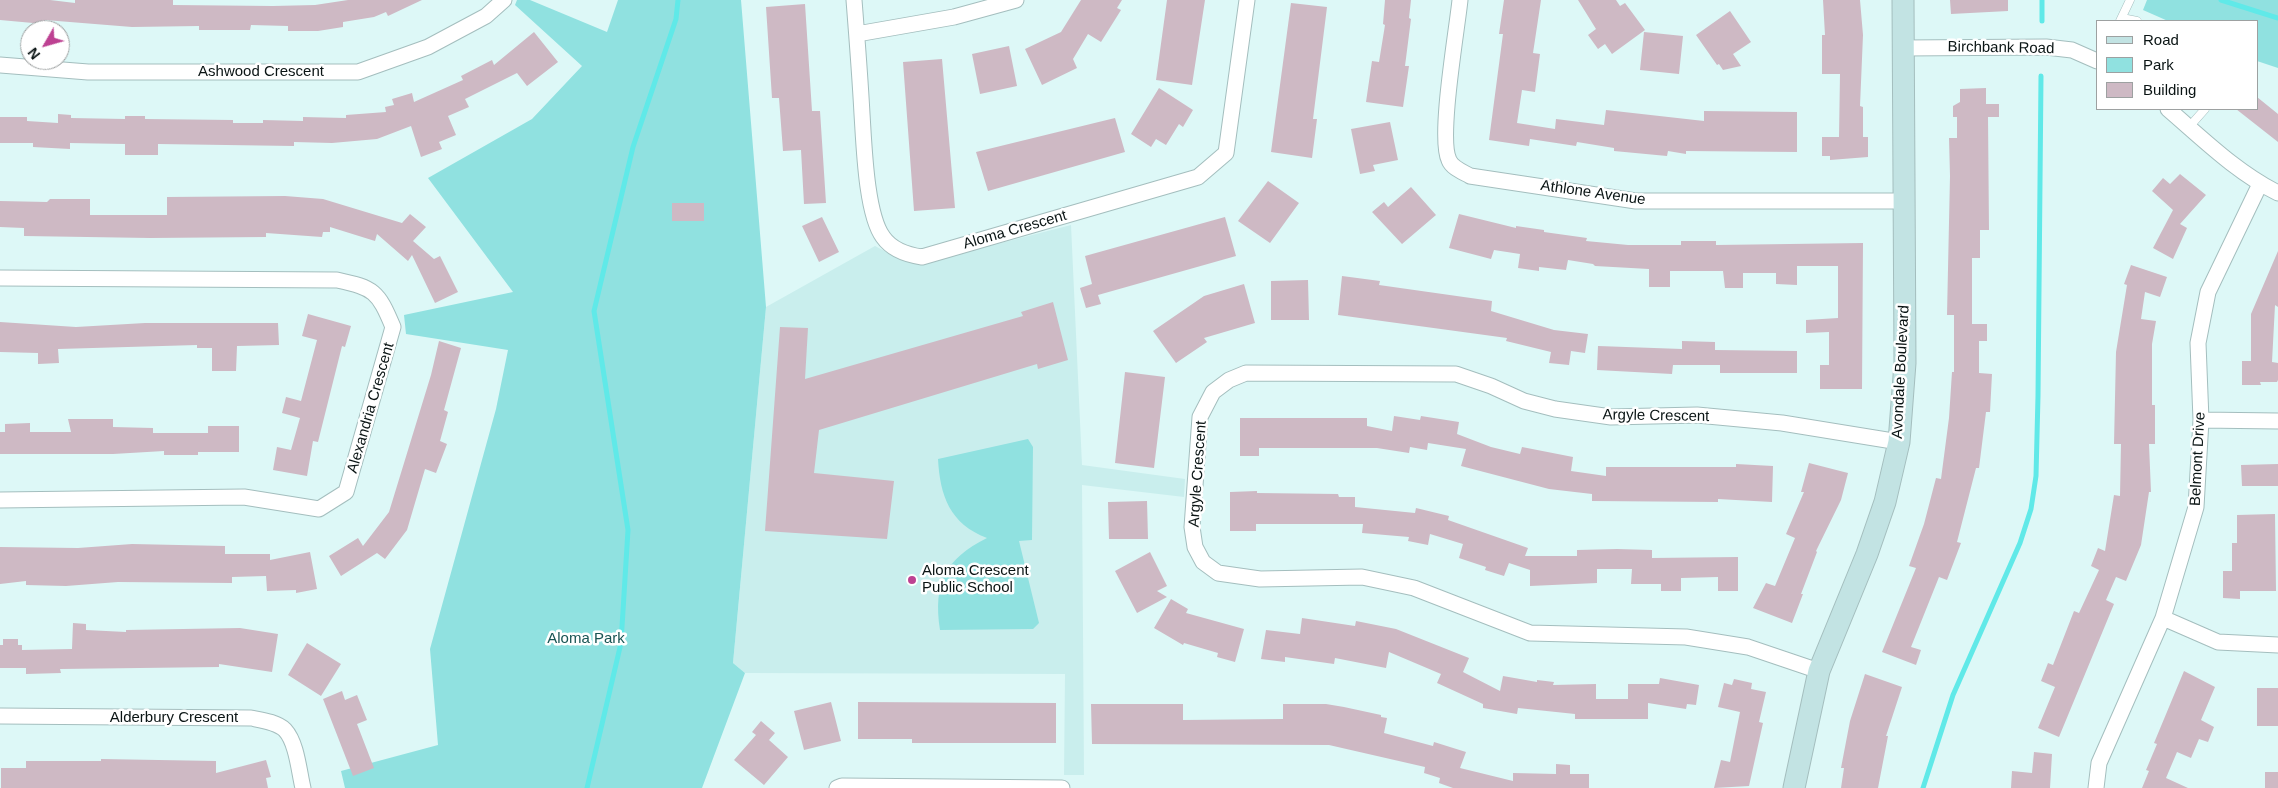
<!DOCTYPE html>
<html>
<head>
<meta charset="utf-8">
<style>
	body { margin:0 }
	#map { position:relative; width:2278px; height:788px; overflow:hidden; background:#ddf8f7; font-family:Helvetica,sans-serif }
	canvas { display:block }
	.legend { position:absolute; left:2096px; top:20px; width:162px; height:90px; box-sizing:border-box; background:#fff; border:1px solid #9da1a1; margin:0; padding:6px 9px; list-style:none; font-size:15px; color:#0a1414 }
	.legend li { display:flex; align-items:center; gap:10px; height:25px }
	.legend b { width:25px; border:1px solid #9da1a1 }
	.north { position:absolute; left:20px; top:20px; width:50px; height:50px; box-sizing:border-box; background:#fff; border:1px solid #9da1a1; border-radius:50%; rotate:232deg; font-size:14px; font-weight:700; line-height:20px; text-align:center; color:#0a1414 }
	.north::after { content:''; display:block; margin:auto; width:18px; height:22px; background:#bd4192; clip-path:polygon(50% 0,100% 100%,50% 72%,0 100%) }
</style>
</head>
<body>
<div id="map">
<canvas width="2278" height="788"></canvas>
<ul class="legend">
<li><b style="height:6px;background:#c2e3e3"></b>Road</li>
<li><b style="height:14px;background:#90e1e0"></b>Park</li>
<li><b style="height:14px;background:#ceb9c4"></b>Building</li>
</ul>
<div class="north">N</div>
</div>
<script>
const g = document.querySelector('canvas').getContext('2d');
g.lineJoin = 'round';
function fill(path, color) { g.fillStyle = color; g.fill(path, 'evenodd'); }
function trace(path, color, width, dash) { g.strokeStyle = color; g.lineWidth = width; g.lineCap = dash ? 'butt' : 'round'; g.setLineDash(dash || []); g.stroke(path); }
function label(font, color, halo, rows, align = 'center') {
  g.font = font + ' Helvetica,sans-serif'; g.lineWidth = 5; g.setLineDash([]); g.textBaseline = 'middle'; g.strokeStyle = halo; g.fillStyle = color; for (const [text, x, y, turn = 0] of rows) {
    g.save(); g.translate(x, y); g.rotate((+turn || 0) * Math.PI / 180); g.textAlign = isNaN(turn) ? turn : align; if (halo) g.strokeText(text, 0, 0); g.fillText(text, 0, 0); g.restore();
  }
}
const built = new Path2D(`
	M1071 225 1082 465 1185 479 1184 497 1082 485 1084 775H1064L1065 674 745 673 733 663 766 307 875 246 902 260 927 262Z`);
const green = new Path2D(`
	M517 0H530L607 32 618 0H741L766 307 733 663 745 673 702 788H345L341 771 438 745 430 649 496 409 508 350 406 334 404 315 513 292 428 178 532 119 582 66 515 5Z
	M2147 0H2278V68L2257 61V21H2168L2143 10Z
	M1028 439 1033 447 1032 540 1019 541 1039 623 1033 629 940 630C933 583 945 559 987 538 950 524 940 496 938 459Z`);
const stream = new Path2D(`
	M2221 0 2278 18
	M2042 21V0
	M587 788 621 643 628 530 594 311 633 147 676 19 678 0
	M1923 788 1953 695 2020 543 2031 509 2036 476 2038 396 2041 76`);
const building = new Path2D(`
	M0 0H50L75 3V0H173V5L273 6 315 5 348 0H422L388 16 386 12 374 17 343 22V27L318 31H288V26L251 25 250 30H199V26L132 27 45 20 44 24 0 20Z
	M1081 0H1122L1117 8 1121 10 1101 42 1088 34 1073 59 1077 68 1042 85 1025 49 1061 32Z
	M1167 0H1205L1192 85 1156 80Z
	M1385 0H1411L1409 18 1411 19 1405 66H1409L1403 107 1366 102 1372 61 1379 62 1385 25 1383 24Z
	M1504 0H1541L1533 53 1540 54 1535 92 1522 90 1517 123 1555 129 1556 119 1604 125 1606 110 1704 121V111L1797 112V152L1686 151V154L1668 151 1667 156 1614 151V148L1577 142 1576 146 1530 139 1529 146 1489 140 1503 34H1499Z
	M1578 0H1616L1620 6 1625 3 1645 30 1612 54 1605 44 1598 49 1588 35 1596 29Z
	M1823 0H1860L1863 35 1860 106 1863 107V137H1868V157L1830 160V156H1822V137H1839L1840 74H1822V35H1825Z
	M1950 0H2008V11L1951 14Z
	M1291 3 1327 7 1313 119H1317L1312 158 1271 152Z
	M805 4 812 111H820L826 203 804 204 801 150 783 151 779 98H772L766 7Z
	M1730 11 1751 42 1733 54 1741 66 1723 70 1719 64 1717 65 1696 35Z
	M534 32 558 62 527 86 517 73 465 99 469 107 448 116 456 135 439 142 442 149 421 157 411 126 377 139 332 143 294 142V146L158 144V155H125V144L70 143V149L33 147V143H0V117H27V121L58 123V114L71 115V118L125 119V116H145V119L233 120V123H263V120L303 121V117L346 118V115L386 112 385 107 394 105 392 99 412 93 414 102 463 80 461 76 492 60 494 65Z
	M1644 32 1683 36 1679 74 1640 70Z
	M1009 46 1017 86 980 94 972 54Z
	M942 59 955 208 914 211 903 62Z
	M1159 88 1193 110 1183 127 1179 124 1166 145 1156 139 1151 147 1131 134Z
	M1986 88V104H1999V117H1988L1989 230H1980V258H1972V324H1987V341H1979V373L1992 374 1990 412H1986L1979 468H1976L1957 542 1961 543 1947 580 1939 577 1911 647 1921 650 1916 665 1882 652 1916 568 1909 566 1924 524 1936 478 1941 479 1949 418 1952 372H1954V315H1947L1950 176 1949 138H1957V117H1953V106L1960 102V89Z
	M2257 97 2278 114V142L2236 109H2257Z
	M1115 118 1125 152 988 191 976 152Z
	M1390 122 1398 160 1373 165 1375 171 1360 174 1351 129Z
	M2180 174 2206 195 2180 224 2187 228 2173 259 2153 248 2173 210 2152 191 2163 178 2170 184Z
	M1268 181 1299 203 1270 243 1238 221Z
	M1411 187 1436 215 1402 244 1372 212 1384 202 1388 207Z
	M285 196 323 199 402 223 410 214 426 227 413 241 434 259 440 256 458 292 435 303 412 255 408 261 377 234 375 241 330 227V232H323L322 237 266 233V237L150 238 24 236V228L0 227V201L47 202 50 199H90V215H167V197Z
	M672 203H704V221H672Z
	M1459 214 1516 228V226L1544 230V232L1587 238 1586 241 1628 245H1681V241H1716V245L1863 243 1862 389H1820V365H1829V332L1806 333V320L1838 318V266H1797V285L1776 284V273H1743V288H1725L1723 271H1670V287H1649V269L1595 266 1593 264 1568 260 1566 270 1539 267V271L1518 268 1520 254 1494 250 1491 259 1449 248Z
	M822 217 839 252 819 262 802 226Z
	M1225 217 1236 256 1098 295 1101 304 1086 308 1080 288 1092 284 1085 256Z
	M2278 251V307L2275 305 2272 362 2278 363V380L2277 382H2260L2261 385H2242V361H2251V314Z
	M2131 265 2167 277 2160 297 2145 292 2141 319 2156 321 2152 344V405H2155V444H2149L2151 492H2149L2141 545 2126 581 2116 577 2106 600 2114 604 2059 737 2038 728 2055 687 2041 681 2048 663 2053 665 2074 611 2079 613 2099 570 2091 566 2098 548 2105 551 2114 495 2120 496 2121 444H2114L2116 352 2127 285 2124 284Z
	M1342 276 1380 281 1379 285 1492 301 1491 311 1554 330 1588 334 1585 353 1571 351 1569 365 1549 363 1551 352 1506 341 1507 338 1338 315Z
	M1308 280 1309 320H1271V281Z
	M1244 284 1255 323 1204 338 1207 342 1176 363 1153 331 1204 296Z
	M1053 302 1068 360 1038 369 1037 364 819 430 814 473 894 481 887 539 765 531 780 327 808 328 805 379 1023 316 1021 312Z
	M308 314 351 326 345 347 342 346 318 442 313 441 307 476 273 470 277 447 291 450 300 418 282 413 286 397 301 401 317 340 302 336Z
	M0 322 76 327 145 323H278L279 345 237 346 236 371H212V348H197V345L58 349 59 363 38 364V353L0 352Z
	M439 341 461 348 444 410 448 412 440 441 447 444 436 473 425 469 407 530 385 559 377 553 341 576 329 556 358 538 363 546 389 512 431 375Z
	M1682 341 1715 342V350L1797 351V373H1720V365H1673L1672 374 1597 370 1598 346 1682 349Z
	M1125 372 1165 377 1154 468 1115 463Z
	M1394 416 1420 420 1421 416 1459 422 1457 434 1491 447 1520 454 1522 447 1573 457 1571 471 1606 476V467H1736V464L1773 466 1772 502 1718 499V502L1592 501V494L1549 489 1461 466 1466 449 1428 443 1427 450 1410 447 1409 453 1377 448H1259V456H1240V418H1367V426L1392 431Z
	M68 419H113V427L153 428V433H208V426H239V452H198V455H164V451L113 454H0V432H5V424L30 423V432H71Z
	M1809 463 1848 473 1841 500 1816 551 1817 552 1801 594H1803L1792 623 1753 608 1766 583 1775 586 1795 538 1786 534 1804 492H1801Z
	M2278 464V486H2242L2241 465Z
	M1257 491V493L1338 494 1339 497H1355V507L1415 513 1416 508 1449 516 1448 520 1528 548 1525 556H1577V550L1617 549 1652 550V558L1738 557V591H1718V577L1681 578V591H1661V584H1631L1632 569H1597V583L1530 586V570L1509 563 1504 576 1485 570 1486 567 1459 558 1463 544 1430 534 1428 545 1408 541 1409 537 1362 533 1363 524H1256V531H1230V492Z
	M1147 501 1148 539H1109L1108 502Z
	M2275 514 2276 591H2240V599L2223 598V571H2232V543H2237V515Z
	M132 544 225 546V554H270V560L310 552 317 589 296 593V590L267 591 266 576 232 577V583L118 582 66 586 26 585V581L0 584V547L78 548Z
	M1150 552 1167 586 1157 591 1167 597 1137 613 1115 571Z
	M1171 599 1188 609 1186 613 1244 629 1235 662 1217 657 1218 653 1184 643 1183 645 1154 628Z
	M1302 618 1355 626 1356 621 1396 629 1469 658 1463 672 1500 691 1503 676 1537 682V680L1554 682 1553 685 1596 684V699H1628V684H1659L1660 678 1699 685 1696 705 1687 704 1686 709 1648 703V719H1575V714L1518 708 1517 714 1483 708V704L1437 683 1441 674 1389 652 1386 668 1335 658 1334 664 1285 657V662L1261 659 1266 630 1300 634Z
	M73 623 86 624V630L126 632V630L240 628 278 634 272 672 219 664V667L60 669 61 673 26 674V668H0V645H3V639H18V645H22V650L72 649Z
	M307 643 341 664 321 696 288 675Z
	M2184 671 2215 687 2201 720 2214 727 2208 742 2199 739 2191 758 2177 752 2166 778 2188 788H2142L2149 771 2146 770 2157 744 2154 743Z
	M1865 674 1902 687 1886 736H1888L1878 788H1841L1844 768H1841L1850 721Z
	M1734 679 1752 683 1751 689 1766 692 1759 722 1763 723 1749 786 1714 788 1721 760 1730 762 1740 712 1718 707 1724 683 1732 685Z
	M2257 688H2278V726H2257Z
	M342 691 345 700 357 695 367 720 357 724 374 768 353 776 323 699Z
	M831 702 841 741 804 750 794 711Z
	M858 702 1056 703V743H912V739H858Z
	M1091 704H1183V720L1283 719V704H1326L1344 707 1381 715V717L1387 718 1384 733 1433 746 1434 742 1466 752 1460 768 1513 781V773L1556 774V764L1570 765V774H1589V788H1453L1439 783 1440 778 1424 773 1425 767 1329 745 1092 744Z
	M761 721 775 733 769 740 788 757 764 785 734 760 756 735 752 732Z
	M2034 752 2052 754 2050 788H2011L2012 771 2032 773Z
	M101 759 216 761V773L266 760 271 777 266 778 268 788H1V768H26V761H101Z
	M2265 772H2278V788H2265Z`);
const lane = new Path2D(`
	M2122 18 2137 21
	M2120 21 2130 0
	M2189 127 2205 109`);
const street = new Path2D(`
	M854 0C857 38 860 76 862 114 864 144 866 214 883 237 892 250 908 255 922 257L1198 177 1226 153 1247 0
	M1460 0C1457 30 1438 138 1449 160 1452 168 1463 172 1470 176L1636 201H1904
	M857 34 954 17 1016 0
	M1904 48 2046 47 2072 50 2097 61
	M0 65 88 72H358L428 47 486 16 504 0
	M2168 109C2203 139 2236 172 2278 193
	M0 278 337 280C374 288 378 291 393 327L346 492 319 509 244 497 0 500
	M2201 420 2278 421
	M2163 618 2218 642 2278 645
	M1819 671 1748 647 1686 637 1530 633 1414 588 1362 577 1260 579 1218 573 1203 562 1195 547 1192 527 1200 417 1213 392 1229 380 1246 373 1456 374 1491 386 1524 401 1555 409 1611 417 1697 415 1782 423 1899 442
	M0 716 251 718C261 720 277 722 285 730 297 743 299 772 303 788
	M837 788 842 786 1062 788
	M2096 788 2099 763 2163 618 2196 507 2201 420 2198 343 2208 292 2260 184`);
const secondary = new Path2D(`
	M1794 788 1819 671 1867 554 1885 502 1899 442 1905 363 1903 0`);
const markers = [
	[912,580,5,"#bd4192"]
];
const streetNames = [
	["Birchbank Road",2001,48,1],
	["Ashwood Crescent",261,72],
	["Athlone Avenue",1593,193,8],
	["Aloma Crescent",1015,230,-16],
	["Avondale Boulevard",1901,372,-87],
	["Alexandria Crescent",371,408,-74],
	["Argyle Crescent",1656,416,1],
	["Belmont Drive",2198,459,-87],
	["Argyle Crescent",1198,474,-86],
	["Alderbury Crescent",174,718]
];
const poiNames = [
	["Aloma Crescent",922,571],
	["Public School",922,588]
];
const parkNames = [
	["Aloma Park",586,639]
];
fill(built, '#c9eeed');
fill(green, '#90e1e0');
trace(stream, '#60e9e8', 5);
fill(building, '#ceb9c4');
trace(lane, '#a4bebe', 9);
trace(street, '#a4bebe', 17);
trace(secondary, '#a4bebe', 23);
trace(lane, '#fff', 8);
trace(street, '#fff', 15);
trace(secondary, '#c2e3e3', 21);
for (const [x, y, r, color] of markers) { const dot = new Path2D(); dot.arc(x, y, r, 0, 2 * Math.PI); g.fillStyle = color; g.fill(dot); trace(dot, '#fff', 2); }
label('15px', '#0a1414', '#fff', streetNames);
label('15px', '#0a1414', '#fff', poiNames, 'left');
label('15px', '#185453', '#fff', parkNames);
</script>
</body>
</html>
